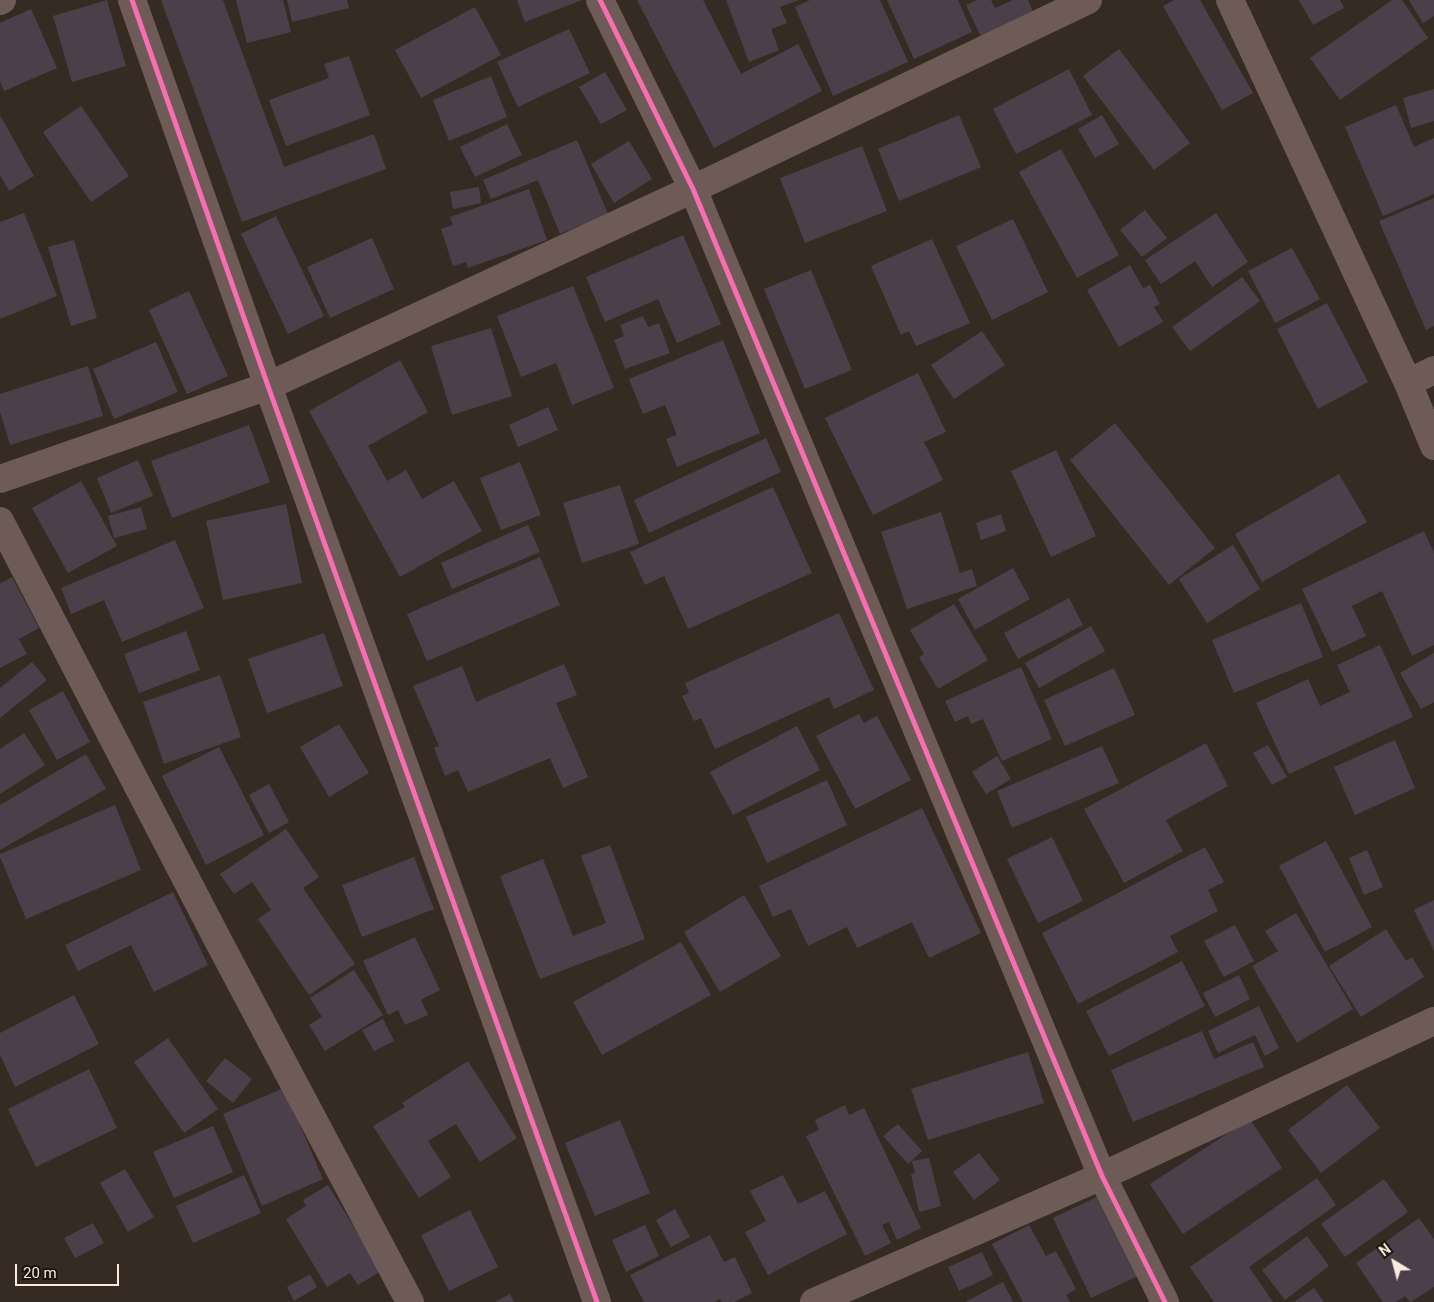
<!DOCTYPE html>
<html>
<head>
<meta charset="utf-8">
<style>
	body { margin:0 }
	#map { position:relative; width:1434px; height:1302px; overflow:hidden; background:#362b22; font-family:Roboto,sans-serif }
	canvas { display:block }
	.north { position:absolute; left:1369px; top:1237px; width:50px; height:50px; -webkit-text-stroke:4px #1e150e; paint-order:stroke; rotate:323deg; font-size:14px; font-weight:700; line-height:20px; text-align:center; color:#f8eae0 }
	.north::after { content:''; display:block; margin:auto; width:18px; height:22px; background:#f8eae0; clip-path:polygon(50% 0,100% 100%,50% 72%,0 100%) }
	.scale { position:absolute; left:15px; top:1264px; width:104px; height:22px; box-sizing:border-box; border:2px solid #f8eae0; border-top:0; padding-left:6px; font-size:15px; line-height:18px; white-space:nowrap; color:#f8eae0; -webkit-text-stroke:4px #1e150e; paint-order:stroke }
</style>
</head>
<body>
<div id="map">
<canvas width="1434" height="1302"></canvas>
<div class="north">N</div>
<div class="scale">20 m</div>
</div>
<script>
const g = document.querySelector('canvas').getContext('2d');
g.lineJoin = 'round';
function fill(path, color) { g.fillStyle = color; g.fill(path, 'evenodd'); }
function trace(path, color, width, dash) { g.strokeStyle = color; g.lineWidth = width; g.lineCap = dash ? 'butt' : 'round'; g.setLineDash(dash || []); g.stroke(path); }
const building = new Path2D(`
	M107 0 126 66 72 82 53 16Z
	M161 0H223L284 167 374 134 386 169 242 222Z
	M236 0H283L291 32 247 43Z
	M287 0H347L349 8 292 22Z
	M517 0H582L525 22Z
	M637 0H703L741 74 798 44 822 91 714 148Z
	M726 0H799L780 7 787 23 771 29 779 50 749 62Z
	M810 0H880L908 62 833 96 795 7Z
	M887 0H958L972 32 914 59Z
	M977 0H991L995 8 1013 0H1028L1034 15 982 39 966 5Z
	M1174 0H1200L1253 93 1222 110 1163 6Z
	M1299 0H1340L1344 8 1313 25Z
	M1392 0H1402L1428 38 1340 100 1310 58Z
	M1409 0H1434V16L1423 23Z
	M475 7 501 55 421 98 395 50Z
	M31 9 57 68 4 91 0 81V23Z
	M569 29 590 73 518 107 497 62Z
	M1119 49 1190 143 1154 170 1083 76Z
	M349 56 370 115 286 146 269 100 329 78 324 64Z
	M1069 69 1092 115 1016 154 993 109Z
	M605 72 627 110 601 124 579 87Z
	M491 76 507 117 449 141 433 100Z
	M1434 89V121L1411 128 1403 98Z
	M1396 105 1414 147 1434 138V194L1383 216 1345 127Z
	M81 106 129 176 91 202 43 132Z
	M0 115 34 176 9 191 0 175Z
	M959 115 981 167 899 201 878 149Z
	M1102 115 1119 144 1095 158 1078 129Z
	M507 124 522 155 475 177 460 147Z
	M577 140 608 214 560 234 538 180 491 199 483 180Z
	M629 141 652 179 614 203 591 164Z
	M862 146 887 211 805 243 780 178Z
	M1061 149 1119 255 1077 278 1019 172Z
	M479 187 481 203 453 209 450 192Z
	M529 189 547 240 468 268 466 262 453 266 441 229 453 225 450 217Z
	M1434 198V326L1426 330 1379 221Z
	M1145 210 1167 238 1142 257 1120 230Z
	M24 213 57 296 0 319V222Z
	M1216 213 1248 262 1212 287 1195 261 1161 284 1145 260Z
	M276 216 324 316 288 334 241 234Z
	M1013 219 1048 292 992 320 956 246Z
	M683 235 721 324 677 343 658 299 605 322 586 277Z
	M372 238 394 289 330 318 307 267Z
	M932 239 970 323 916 346 909 331 901 335 871 266Z
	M74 240 97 318 71 326 48 247Z
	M1292 248 1320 299 1275 323 1248 271Z
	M1130 265 1143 288 1150 285 1160 304 1154 307 1163 322 1119 347 1087 290Z
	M811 270 852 370 805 389 764 289Z
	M1242 277 1260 301 1190 351 1172 327Z
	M573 286 614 388 572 405 556 363 521 377 497 316Z
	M189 291 228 376 187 394 149 310Z
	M1327 303 1368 382 1318 409 1277 329Z
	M643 316 648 327 659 323 670 353 625 369 614 340 624 336 620 325Z
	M491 328 512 396 452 415 431 346Z
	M982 331 1005 365 954 399 931 365Z
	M723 340 760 433 677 467 666 439 677 435 665 405 643 414 629 379Z
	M156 342 178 392 114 419 93 369Z
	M400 360 428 412 368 446 387 481 406 470 422 499 454 481 482 531 400 577 309 411Z
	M88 366 103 416 10 445 0 412V394Z
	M918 373 946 432 924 442 943 480 873 515 825 418Z
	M548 407 558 430 518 447 509 425Z
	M1115 423 1215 548 1169 585 1070 460Z
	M249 425 270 482 172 518 151 461Z
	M766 438 781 472 649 533 634 500Z
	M1056 450 1096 536 1051 557 1011 471Z
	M138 460 153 496 111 513 97 478Z
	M520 462 541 515 501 530 480 478Z
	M1339 474 1367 522 1262 582 1235 534Z
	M81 481 117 546 68 573 32 508Z
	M620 485 639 544 582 563 563 503Z
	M773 487 812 573 688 629 664 576 645 585 630 552Z
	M286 504 302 583 223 600 206 521Z
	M141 507 147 529 114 538 108 516Z
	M941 512 960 573 972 569 977 586 907 609 881 532Z
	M1001 514 1006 531 981 540 976 523Z
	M528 525 540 552 452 589 441 563Z
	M1424 531 1434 553V645L1412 656 1382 591 1352 606 1366 636 1332 652 1302 589Z
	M175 540 204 608 122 642 104 600 71 614 61 588Z
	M1233 545 1260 589 1207 623 1179 579Z
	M540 557 560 605 427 661 407 614Z
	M1013 568 1030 599 975 630 958 599Z
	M12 577 39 628 19 639 27 654 0 668V584Z
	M1069 598 1083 625 1018 659 1004 633Z
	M1301 603 1323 657 1234 693 1212 640Z
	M954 604 988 660 938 689 919 657 924 654 910 630Z
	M839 613 874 690 834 709 829 697 715 749 701 718 694 721 682 696 689 693 685 683Z
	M1091 626 1105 651 1039 688 1025 663Z
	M186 631 200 670 139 693 124 654Z
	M324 633 343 686 267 713 248 659Z
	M1380 645 1413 717 1289 774 1256 703 1308 679 1320 706 1350 692 1337 665Z
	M1434 653V702L1421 709 1400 673Z
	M32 662 47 680 0 718V688Z
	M564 664 577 695 556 703 588 777 563 788 550 758 468 792 458 770 445 776 434 748 439 746 413 686 462 666 476 702Z
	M1021 667 1052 739 1002 761 983 719 971 724 968 716 955 722 945 701Z
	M1114 668 1135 715 1065 746 1044 700Z
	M220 675 241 737 164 764 143 702Z
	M63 691 90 742 57 760 29 710Z
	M859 714 864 723 877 716 911 780 855 809 816 736Z
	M339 724 369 773 329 797 300 747Z
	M797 726 820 770 733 815 710 772Z
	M24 733 45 765 0 794V749Z
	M1395 740 1415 788 1355 815 1334 767Z
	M1206 743 1228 786 1166 820 1183 851 1124 883 1084 809Z
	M1268 745 1287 777 1272 785 1253 753Z
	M1102 746 1119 783 1012 828 997 791Z
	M219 747 264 835 206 865 162 776Z
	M86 754 106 789 0 850V805Z
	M997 756 1011 779 986 794 972 772Z
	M827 780 847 825 767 863 746 817Z
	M269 784 289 822 269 833 249 795Z
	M115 805 141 870 26 919 0 857V854Z
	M922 808 981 933 929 958 912 922 857 948 847 927 808 946 791 909 773 917 759 886Z
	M286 829 319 877 303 888 355 964 309 995 258 919 271 910 252 882 234 894 220 874Z
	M1052 837 1083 901 1038 923 1007 859Z
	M1326 841 1372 927 1325 952 1279 866Z
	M610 845 645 939 540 979 500 876 543 859 573 936 606 923 581 856Z
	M1205 847 1224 882 1208 890 1218 911 1170 936 1178 952 1078 1004 1042 933Z
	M1367 850 1383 887 1364 895 1349 858Z
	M414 857 434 909 362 937 342 885Z
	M173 892 208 965 154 992 131 945 78 971 65 945Z
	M744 895 781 956 720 992 684 932Z
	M1434 900V951L1414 910Z
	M1296 913 1353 1009 1297 1043 1252 966 1278 951 1265 931Z
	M1235 925 1254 961 1224 977 1204 941Z
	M1386 929 1406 961 1412 957 1424 977 1361 1017 1329 966Z
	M415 937 440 990 421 1000 428 1015 405 1025 398 1010 388 1015 363 961Z
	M681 942 711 995 602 1055 573 1002Z
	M1182 961 1205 1006 1109 1056 1086 1011Z
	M354 970 383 1015 325 1051 309 1025 322 1017 310 998Z
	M1239 975 1250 999 1215 1017 1203 993Z
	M74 995 99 1044 15 1087 0 1055V1033Z
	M1259 1006 1279 1048 1265 1056 1255 1035 1218 1053 1208 1031Z
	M383 1019 394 1041 374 1051 362 1030Z
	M1202 1031 1214 1059 1253 1042 1264 1067 1133 1122 1111 1070Z
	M168 1038 218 1109 184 1133 134 1062Z
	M1028 1052 1044 1103 928 1140 911 1089Z
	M225 1058 252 1079 233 1103 206 1081Z
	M468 1061 517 1138 480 1162 456 1124 428 1141 451 1177 419 1198 373 1126 405 1107 402 1103Z
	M89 1069 117 1128 36 1167 8 1109Z
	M1347 1085 1380 1128 1321 1173 1288 1130Z
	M284 1088 323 1179 262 1206 223 1114Z
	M845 1105 849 1115 864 1108 921 1228 897 1240 889 1222 882 1225 891 1243 865 1256 806 1136 819 1130 815 1120Z
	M1250 1119 1282 1168 1183 1234 1150 1184Z
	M620 1120 650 1193 595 1216 565 1143Z
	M898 1124 922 1151 908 1164 883 1136Z
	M213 1126 233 1172 174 1198 153 1152Z
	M979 1153 1000 1180 974 1200 953 1172Z
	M929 1158 941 1206 919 1212 911 1174 915 1173 912 1161Z
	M125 1169 154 1217 128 1232 100 1183Z
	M244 1175 261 1213 193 1243 176 1206Z
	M783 1175 798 1204 825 1191 847 1234 768 1275 745 1232 766 1221 750 1191Z
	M1317 1178 1336 1205 1249 1267 1273 1302H1214L1190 1267Z
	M1384 1179 1408 1212 1345 1257 1321 1224Z
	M328 1185 381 1271 358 1285 350 1273 327 1287 286 1219 306 1206 303 1200Z
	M1099 1196 1138 1276 1091 1298 1053 1218Z
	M675 1209 690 1237 671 1247 656 1220Z
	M470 1210 498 1267 449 1291 421 1235Z
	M1419 1218 1434 1239V1287L1411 1302H1410L1405 1296 1396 1302H1383L1356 1263Z
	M93 1223 104 1243 75 1258 64 1238Z
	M645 1225 659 1256 626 1272 612 1240Z
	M1029 1225 1046 1256 1056 1251 1076 1289 1066 1295 1070 1302H1023L992 1244Z
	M710 1235 724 1262 735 1257 752 1293 734 1302H722L720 1299 714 1302H644L630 1275Z
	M1307 1236 1329 1266 1285 1300 1262 1270Z
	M982 1252 993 1275 959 1291 948 1267Z
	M310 1274 317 1287 294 1301 287 1287Z
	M1003 1282 1013 1302H965Z
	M1314 1288 1324 1302H1294Z
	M510 1294 514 1302H495Z`);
const minor = new Path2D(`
	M132 0 268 386 597 1302
	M600 0 693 189 1102 1176 1165 1302
	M1230 0 1408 383 1434 446
	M0 1 2 0
	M1408 383 1434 370
	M0 479 268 386 693 189 1088 0
	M0 521 221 946 410 1302
	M814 1302 1102 1176 1434 1021`);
const cycleway = new Path2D(`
	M132 0 268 386 597 1302
	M600 0 693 189 1102 1176 1165 1302`);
fill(building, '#4b404a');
trace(minor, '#6e5b58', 28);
trace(cycleway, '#f96db3', 5);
</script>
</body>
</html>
